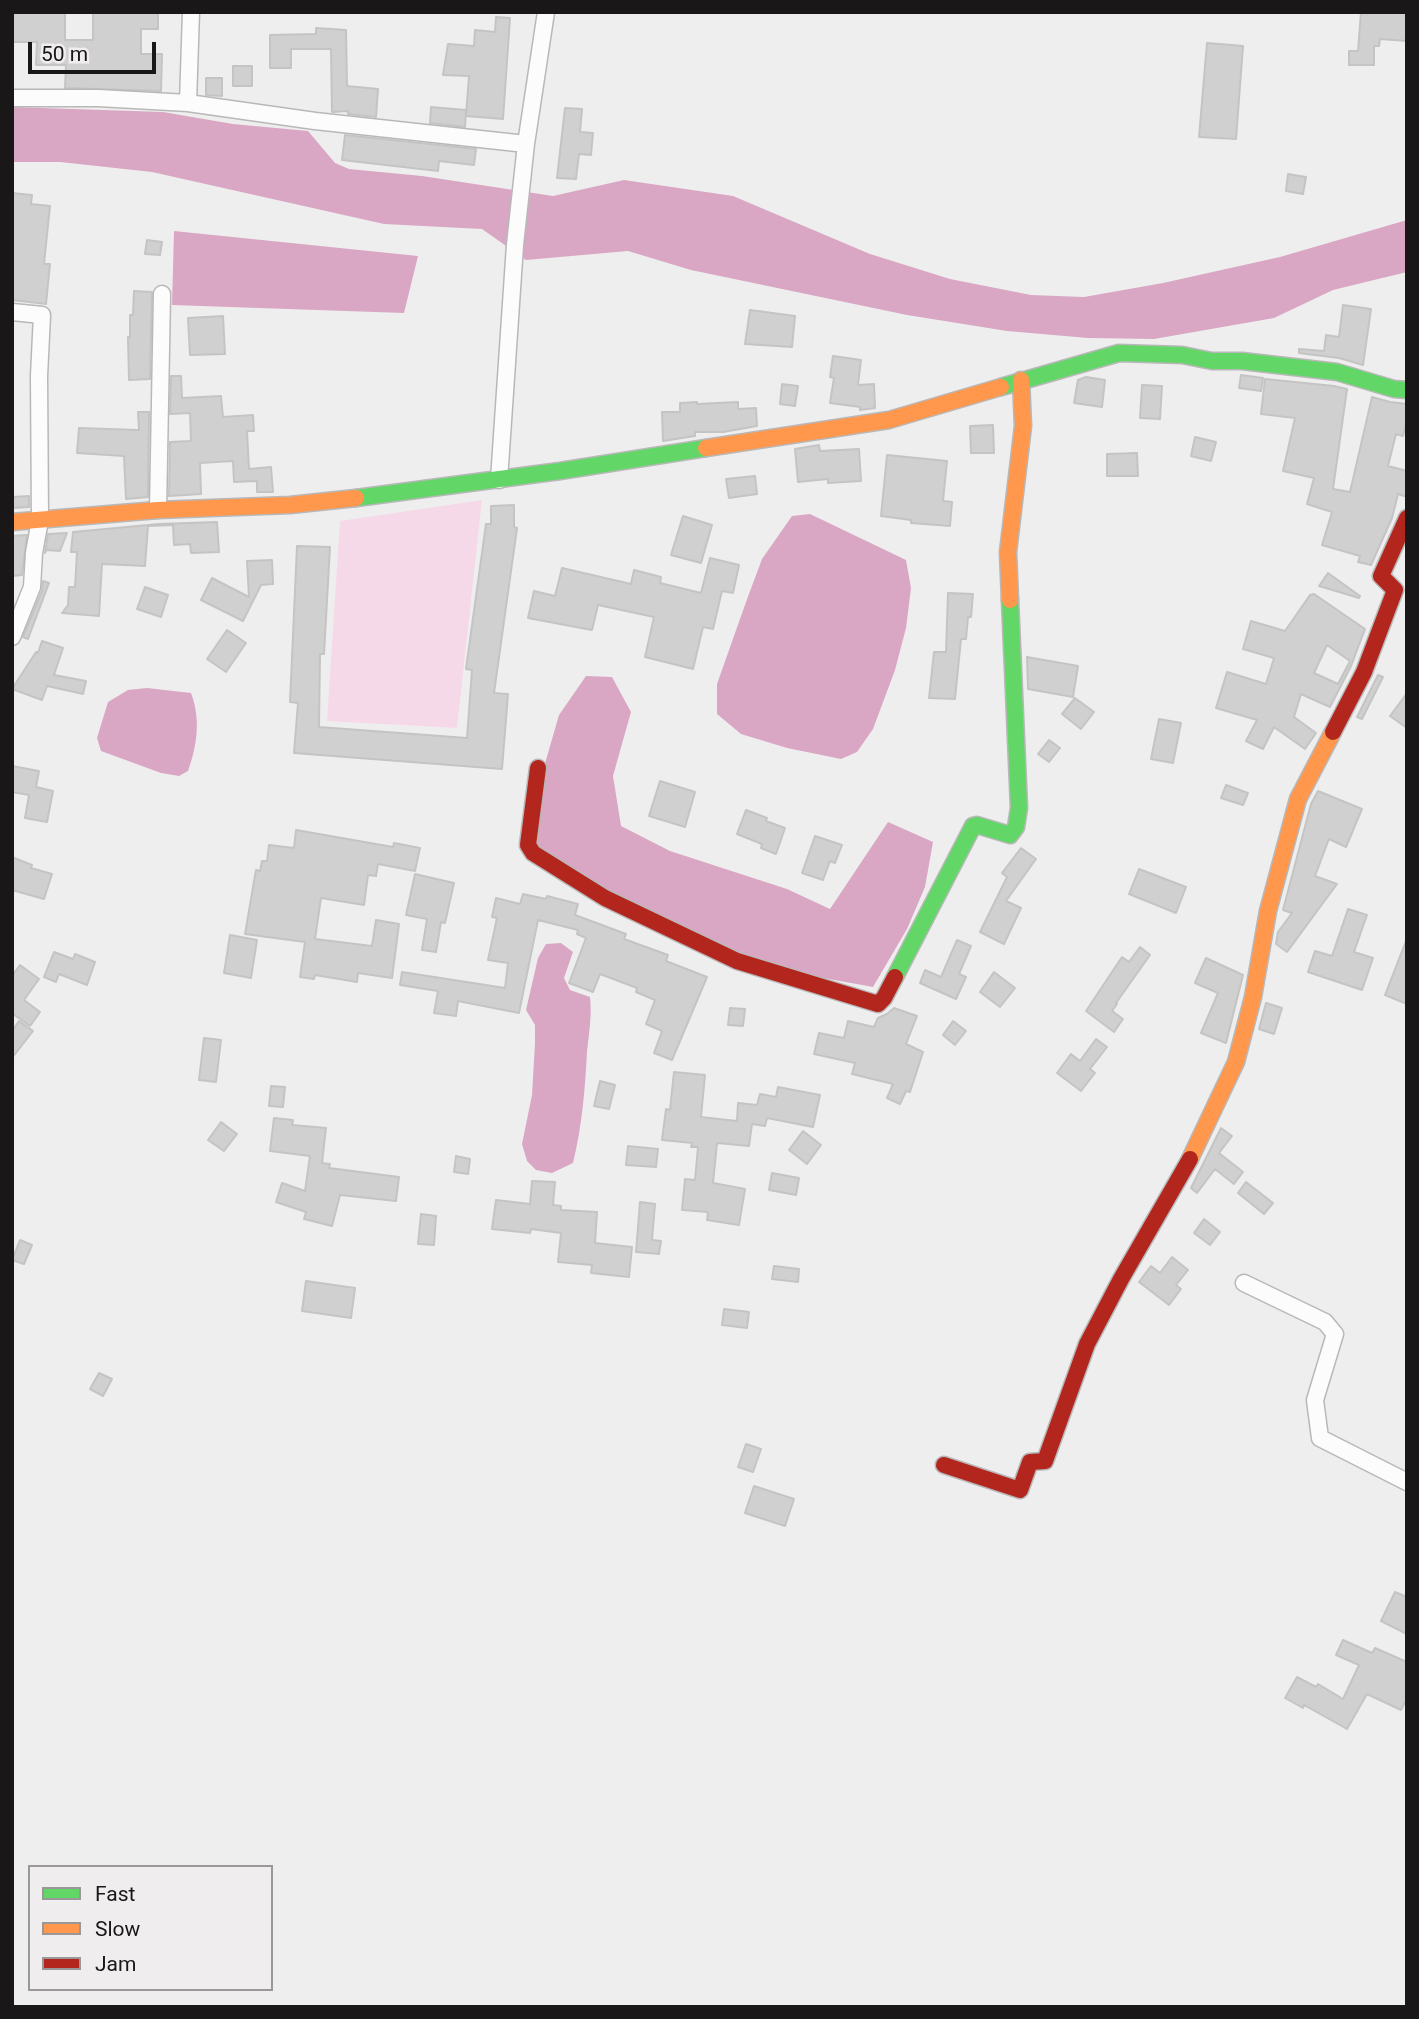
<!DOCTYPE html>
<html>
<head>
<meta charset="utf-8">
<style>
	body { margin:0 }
	#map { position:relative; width:1419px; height:2019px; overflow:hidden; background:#efeeef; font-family:Roboto,sans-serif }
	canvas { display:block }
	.frame { position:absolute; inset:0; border:14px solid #191718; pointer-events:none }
	.legend { position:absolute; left:28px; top:1865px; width:245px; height:126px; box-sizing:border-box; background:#f0edef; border:2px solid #9a9799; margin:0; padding:9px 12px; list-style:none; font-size:21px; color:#191718 }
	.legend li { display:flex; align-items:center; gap:14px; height:35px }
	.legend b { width:35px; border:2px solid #9a9799 }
	.scale { position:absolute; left:28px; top:42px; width:128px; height:32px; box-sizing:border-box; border:4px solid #191718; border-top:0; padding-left:9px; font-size:21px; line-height:24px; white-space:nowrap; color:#191718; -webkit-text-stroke:5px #f0edef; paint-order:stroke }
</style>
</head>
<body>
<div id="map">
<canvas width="1419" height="2019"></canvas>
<div class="frame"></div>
<ul class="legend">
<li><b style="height:9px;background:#63d668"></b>Fast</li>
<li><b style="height:9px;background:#ff974d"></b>Slow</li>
<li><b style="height:9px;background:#b3261e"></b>Jam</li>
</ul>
<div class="scale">50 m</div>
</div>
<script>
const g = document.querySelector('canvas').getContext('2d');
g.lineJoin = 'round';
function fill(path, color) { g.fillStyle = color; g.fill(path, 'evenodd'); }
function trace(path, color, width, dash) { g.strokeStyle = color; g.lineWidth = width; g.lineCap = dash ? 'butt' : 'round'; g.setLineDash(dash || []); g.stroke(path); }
const green = new Path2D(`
	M482 500 457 728 327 721 340 521Z`);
const water = new Path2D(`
	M12 107 163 112 233 124 308 131 335 163 349 169 422 176 553 196 624 180 733 196 870 254 950 279 1031 295 1084 297 1163 283 1280 257 1407 220V272L1333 290 1274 318 1154 339 1088 338 1007 331 907 315 691 270 628 251 526 260 482 229 384 224 152 172 60 162H12Z
	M174 231 418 256 404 313 172 305Z
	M810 514 906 560 911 588 906 628 895 670 873 729 857 752 841 759 787 748 741 734 717 714V684L746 602 762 559 792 516Z
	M586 676 612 677 631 712 613 776 621 826 670 851 787 889 830 909 888 822 933 842 925 887 907 929 873 987 807 975 742 954 619 900 536 848 542 774 559 715Z
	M147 688 191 693C201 719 197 746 188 771L179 776 161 773 101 751 97 738 108 702 128 690Z
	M561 943 573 952 564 978 570 990 590 997C592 1016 589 1033 587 1052 585 1090 582 1126 573 1163L552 1173 536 1170 527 1161 522 1144 532 1095 535 1043V1025L526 1010 538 958 546 944Z`);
const building = new Path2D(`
	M65 12V40H93V12H158V29H141V54H162L161 91 65 88 66 65H36L37 42H12V13Z
	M1361 12H1407V41L1380 39 1379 46H1374V65H1349V51H1358Z
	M496 17 510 18 503 119 466 116 469 76 443 75 448 44 474 46 475 30 495 32Z
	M316 28 346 30 347 86 378 89 376 117 348 114V111L332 112 331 49H291V68H270V35L316 34Z
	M1207 43 1243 46 1236 139 1199 137Z
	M233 66H252V86H233Z
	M206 78H222V96L206 95Z
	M431 107 466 110 465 127 430 123Z
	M565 108 582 109 580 132 593 133 591 155 579 154 576 179 557 178Z
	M345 135 476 149 474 165 439 161 438 171 342 160Z
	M1288 174 1306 177 1303 194 1286 191Z
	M12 193 32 195 31 204 50 206 44 264H50L46 304 12 300Z
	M147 240 162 242 160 255 145 254Z
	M134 291 152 292 150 379 129 380 128 337H130V315H133Z
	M1343 305 1371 309 1363 365 1339 358 1299 353V349L1324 351 1326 335 1339 337Z
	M750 310 795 316 792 347 745 344Z
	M223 316 225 354 190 355 188 318Z
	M833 356 861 360 858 385 874 384 875 408 860 410V407L830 403 834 378 830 377Z
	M1241 375 1263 378 1261 391 1239 388Z
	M171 376H181L182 398 221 396 223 417 253 415 254 431H247L249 469 271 467 273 492H257V481L234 482 233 461 200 463 201 494 169 496 170 442 191 441 190 413 170 414Z
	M1086 377 1105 380 1102 407 1074 403 1078 380Z
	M1265 379 1334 386 1347 389 1333 489 1350 492 1372 397 1390 402 1407 404V419L1403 436 1396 434 1388 466 1407 471V497L1398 494 1392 518 1371 565 1358 562 1360 556 1322 545 1332 512 1307 504 1314 478 1283 471 1295 418 1261 414Z
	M782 384 798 386 795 406 780 404Z
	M1142 385 1162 386 1160 419 1140 418Z
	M697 402V404L738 402V409L756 408 757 426 723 432H695V436L663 441 662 412H680V403Z
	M138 412H149L148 497 126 499 124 456 77 453 79 428 139 430Z
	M993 425 994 453H971L970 426Z
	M1195 437 1216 442 1211 461 1191 456Z
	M819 445 820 451 859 449 861 481 828 483V479L798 482 795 449Z
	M1137 453 1138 476H1107V454Z
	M887 455 947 461 943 501 952 502 950 526 911 523V520L881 516Z
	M755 476 757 494 729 498 726 479Z
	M29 496V507L12 508V497Z
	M514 505V527L517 528 494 693 508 694 502 769 294 753 298 703 290 702 297 546 330 547 324 654H320L319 727 467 738 472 670 466 669 486 524H491V506Z
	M683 516 712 525 701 563 671 555Z
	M217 522 219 552 191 553 190 544 174 545 173 525 148 526 145 566 102 564 99 616 62 613 68 605 69 587H75L77 552H71L73 532 159 524Z
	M67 533 60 551 46 550 45 553 48 534Z
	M27 535 22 575 13 576 12 536Z
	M710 558 739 565 733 593 722 591 713 629 703 627 693 669 645 657 654 617 598 605 592 630 528 618 534 591 555 596 562 568 631 584 634 570 661 577 660 583 701 593Z
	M272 560 273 584 261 585 243 621 201 600 212 578 249 597 247 561Z
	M1328 573 1360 596 1359 598 1319 586Z
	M43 581 49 583 28 639 23 637 42 591Z
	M145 587 168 595 161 617 137 609Z
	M948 593 973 594 971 617H968L966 639H961L955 699 929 698 934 652H946Z
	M1314 594 1365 629 1351 666 1330 707 1301 694 1294 717 1316 733 1305 749 1274 727 1263 749 1246 741 1257 720 1216 708 1227 672 1266 684 1274 658 1243 649 1251 621 1285 631 1310 595ZM1327 645 1350 661 1338 684 1314 673Z
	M227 630 246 643 226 672 207 659Z
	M42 641 63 648 54 675 86 681 83 694 47 686 42 700 12 689 36 652 38 653Z
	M1027 657 1078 666 1073 697 1028 689Z
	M1378 675 1383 677 1362 719 1357 717Z
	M1407 693V728L1390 716Z
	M1075 698 1094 712 1081 729 1062 714Z
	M1159 719 1181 723 1173 763 1151 759Z
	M1049 740 1060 748 1049 762 1038 754Z
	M12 766 39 771 36 787 53 791 47 822 25 818 29 795 12 792Z
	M660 781 695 792 685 827 649 816Z
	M1226 785 1248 793 1243 805 1221 798Z
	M1318 791 1362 809 1346 847 1329 839 1315 876 1337 884 1287 952 1276 944 1278 932 1292 913 1283 910 1311 804Z
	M746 810 767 818 766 821 785 828 776 854 761 848 762 844 737 834Z
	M296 830 393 847 394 843 420 848 415 871 378 864 376 876 368 875 364 905 321 898 315 939 372 946 376 920 399 924 392 978 358 973 357 982 315 975 314 979 300 977 305 942 245 934 256 870 260 871 262 861H267L269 845 294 848Z
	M815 836 842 845 835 863 830 861 823 880 802 873Z
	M1021 848 1036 859 1006 901 1021 908 1004 944 980 932 1007 877 1002 873Z
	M12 857 32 865 31 868 52 874 44 899 12 890Z
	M1139 869 1186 887 1176 913 1129 894Z
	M415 874 454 883 445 923 441 922 436 952 422 950 427 919 406 915Z
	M523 894 546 899 547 896 578 904 575 915 626 934 624 939 668 955 666 961 707 977 672 1060 654 1053 662 1031 646 1024 655 1000 636 992 637 988 600 974 593 992 569 983 586 938 577 934 578 930 538 920 519 1013 458 1001 456 1016 434 1013 438 991 400 985 402 972 505 988 508 963 488 960 497 918 492 917 496 898 520 904Z
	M1348 909 1367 915 1354 952 1373 958 1362 990 1308 972 1315 951 1332 956Z
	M230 935 257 940 251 978 224 973Z
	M957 940 971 946 959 974 966 977 956 999 920 983 925 970 941 977Z
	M1406 941H1407V1004L1385 995Z
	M1140 947 1150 955 1116 1003 1117 1004 1112 1011 1123 1019 1114 1032 1086 1011 1122 957 1129 962Z
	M54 952 73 959 75 954 95 962 87 985 59 974 56 982 44 977Z
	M1206 958 1243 975 1226 1043 1201 1033 1218 993 1195 983Z
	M20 965 39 979 24 1000 40 1012 30 1026 13 1014 12 1016V976Z
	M994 972 1015 988 1000 1007 980 992Z
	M1266 1003 1282 1008 1274 1034 1259 1029Z
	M730 1008 745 1009 743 1026 728 1025Z
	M894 1008 917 1016 906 1044 923 1052 910 1092 906 1091 900 1104 887 1098 893 1084 852 1074 855 1063 814 1054 819 1033 844 1038 848 1021 874 1027 878 1018 887 1014Z
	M19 1021 33 1031 12 1058V1031Z
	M953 1021 966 1031 955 1045 943 1035Z
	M204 1038 221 1040 216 1082 199 1080Z
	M1096 1039 1107 1047 1090 1069 1095 1073 1081 1091 1057 1073 1071 1054 1080 1061Z
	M674 1072 705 1075 701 1117 737 1121 738 1103 757 1105 760 1094 776 1097 778 1087 820 1095 813 1127 767 1118 765 1126 752 1124 749 1146 717 1143 713 1183 745 1189 739 1225 707 1220 708 1212 682 1210 685 1179 695 1180 698 1147H691L692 1143 662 1140 666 1109 670 1110Z
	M600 1081 615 1085 609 1109 594 1106Z
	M271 1086 285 1087 283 1107 269 1106Z
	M274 1118 293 1120 292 1125 326 1128 322 1163 330 1164 329 1168 399 1177 396 1201 340 1195 332 1226 304 1219 306 1212 276 1202 282 1183 305 1191 310 1156 270 1151Z
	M221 1122 237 1134 224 1151 208 1140Z
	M1221 1128 1232 1136 1219 1153 1243 1172 1234 1184 1215 1169 1197 1193 1191 1188Z
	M803 1131 821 1145 807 1164 789 1150Z
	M628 1146 658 1149 656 1167 626 1165Z
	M456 1156 470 1159 468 1174 454 1172Z
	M772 1173 799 1178 796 1195 769 1190Z
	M532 1181 555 1182 553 1205 561 1206V1210L597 1212 595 1243 632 1247 629 1277 591 1273 592 1265 558 1262 561 1233 531 1229 530 1233 492 1229 496 1200 530 1204Z
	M1246 1182 1273 1203 1264 1214 1238 1193Z
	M640 1202 655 1204 652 1240 661 1241 659 1254 636 1252Z
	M421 1214 436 1216 434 1245 418 1244Z
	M1204 1219 1220 1232 1210 1245 1194 1233Z
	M20 1240 32 1245 24 1264 12 1260Z
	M1172 1257 1188 1270 1176 1285 1181 1289 1169 1305 1139 1282 1151 1266 1160 1273Z
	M774 1266 799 1269 798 1282 772 1279Z
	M306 1281 355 1288 351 1318 302 1311Z
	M724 1309 749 1312 747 1328 722 1325Z
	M99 1373 112 1379 103 1396 90 1389Z
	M746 1444 761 1449 753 1472 738 1467Z
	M754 1486 794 1499 785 1526 745 1513Z
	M1395 1592 1407 1597V1634L1381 1621Z
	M1343 1640 1372 1653 1375 1648 1407 1662V1698L1401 1710 1367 1694 1347 1729 1304 1705 1303 1708 1285 1698 1297 1677 1316 1687 1318 1684 1343 1699 1359 1665 1336 1655Z`);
const street = new Path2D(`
	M12 98H98L188 103 315 121 526 144
	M188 103 191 12
	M12 312 42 315 39 376 40 520 34 553 32 587 12 637
	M499 480 515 245 526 144 546 12
	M158 510 162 294
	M1244 1283 1325 1322 1335 1334 1315 1400 1320 1438 1407 1482`);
const fast = new Path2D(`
	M1001 387 1119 353 1182 355 1212 361H1242L1337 372 1394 389 1407 390
	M356 498 560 471 706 448
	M895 977 973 826 977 825 1010 835 1016 827 1019 808 1010 600`);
const slow = new Path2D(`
	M706 448 889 420 1001 387
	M12 522 158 510 290 505 356 498
	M1010 600 1008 552 1023 426 1021 380
	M1190 1159 1236 1062 1253 997 1268 911 1298 799 1333 732`);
const jam = new Path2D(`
	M1333 732 1364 672 1395 590 1381 576 1407 518
	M538 768 528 845 533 853 605 898 737 961 878 1004 884 998 895 977
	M944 1465 1020 1490 1030 1462 1045 1461 1087 1344 1121 1279 1190 1159`);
fill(green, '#f6d9e9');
fill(water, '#d9a7c3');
fill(building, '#d1d0d1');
trace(building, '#c5c4c4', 2);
trace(street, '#b9b8b9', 19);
trace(fast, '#b9b8b9', 19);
trace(slow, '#b9b8b9', 19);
trace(jam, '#b9b8b9', 19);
trace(street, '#fdfcfd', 16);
trace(fast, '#63d668', 16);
trace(slow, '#ff974d', 16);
trace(jam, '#b3261e', 16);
</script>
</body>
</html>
